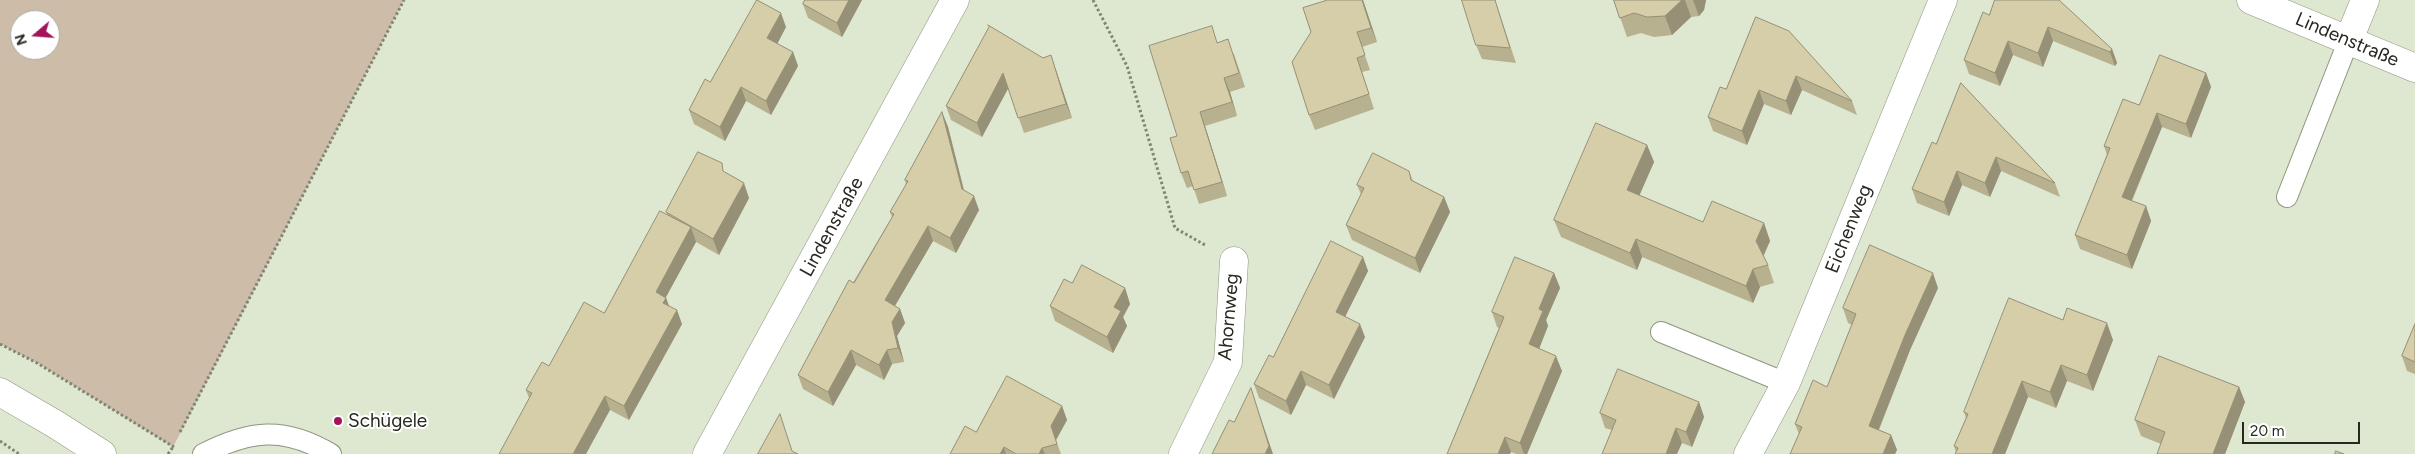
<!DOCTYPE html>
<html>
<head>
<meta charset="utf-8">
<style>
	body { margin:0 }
	#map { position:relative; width:2415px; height:454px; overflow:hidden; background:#dee7cf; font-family:Figtree,sans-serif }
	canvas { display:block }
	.north { position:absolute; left:10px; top:10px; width:50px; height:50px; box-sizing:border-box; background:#fff; border:1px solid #a8a9a6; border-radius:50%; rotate:252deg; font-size:14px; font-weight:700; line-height:20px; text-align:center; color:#262920 }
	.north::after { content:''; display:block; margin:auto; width:18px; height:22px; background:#a2155c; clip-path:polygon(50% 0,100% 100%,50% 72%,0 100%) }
	.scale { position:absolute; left:2242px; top:422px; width:118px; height:22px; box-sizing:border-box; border:2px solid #262920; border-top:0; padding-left:6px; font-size:15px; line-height:18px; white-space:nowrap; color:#262920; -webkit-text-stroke:4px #fff; paint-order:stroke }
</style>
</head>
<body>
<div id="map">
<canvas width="2415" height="454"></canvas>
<div class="north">N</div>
<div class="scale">20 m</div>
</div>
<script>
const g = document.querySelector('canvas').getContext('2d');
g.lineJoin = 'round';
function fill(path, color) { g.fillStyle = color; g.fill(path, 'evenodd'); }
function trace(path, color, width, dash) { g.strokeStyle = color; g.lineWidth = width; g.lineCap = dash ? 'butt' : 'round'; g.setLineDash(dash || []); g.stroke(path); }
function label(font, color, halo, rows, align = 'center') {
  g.font = font + ' Figtree,sans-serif'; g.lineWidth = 4; g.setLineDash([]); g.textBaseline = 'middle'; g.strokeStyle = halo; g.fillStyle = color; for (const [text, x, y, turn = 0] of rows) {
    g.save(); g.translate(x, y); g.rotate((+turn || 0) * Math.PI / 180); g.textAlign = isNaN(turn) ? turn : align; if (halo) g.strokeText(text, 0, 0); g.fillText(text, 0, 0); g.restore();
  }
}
const green = new Path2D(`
	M0 0H404L173 447 37 363 0 344ZM20 20H50V50H20Z`);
const path = new Path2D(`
	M1093 0 1127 66 1175 228 1205 245
	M0 344 37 363 174 447
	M180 432 404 0
	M0 441 19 454
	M168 454 173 447`);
const service = new Path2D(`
	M2287 197 2348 42
	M1661 332 1786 383
	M203 454C250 430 284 426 331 454`);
const minor = new Path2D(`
	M2251 0 2415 68
	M2348 42 2365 0
	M707 454 955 0
	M1183 454 1228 362 1234 261
	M1748 454 1786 383 1943 0`);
const tertiary = new Path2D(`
	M0 392 55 424 102 454`);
const wall = new Path2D(`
	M805 0H862L842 37 808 18 803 4Z
	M1363 0 1377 42 1362 47 1370 70 1362 72 1374 109 1315 130 1309 115Z
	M1495 0 1516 63 1482 59 1476 45Z
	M1614 0H1706L1704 10 1699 16 1691 17 1672 35 1654 37 1641 33 1627 37Z
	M1995 0 2112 49 2117 63 2115 66 2053 41 2043 67 2013 55 2000 86 1969 74 1964 60 1989 15Z
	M1756 17 1852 101 1857 115 1802 90 1791 115 1764 104 1747 145 1713 131 1708 117 1726 89Z
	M786 27 777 44 793 52 798 66 771 115 746 101 725 141 694 124 689 110 710 82Z
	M1218 43 1234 54 1245 87 1230 92 1237 116 1205 126 1227 196 1199 204 1193 186 1187 188 1181 173Z
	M1056 70 1072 118 1024 133 1008 87 982 137 951 120 946 106Z
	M2206 73 2211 87 2191 138 2162 127 2132 201 2146 206 2151 221 2132 269 2080 249 2075 235 2107 155 2104 146 2139 105Z
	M1961 83 2055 183 2060 197 2001 171 1990 197 1962 185 1949 216 1917 203 1912 189 1936 144Z
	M942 112 948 127 964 190 979 210 956 253 933 241 895 306 900 309 905 323 897 336 904 362 892 364 884 380 856 365 833 406 803 389 798 375 892 217 890 212 906 185 905 180Z
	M1647 145 1654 162 1639 195 1703 222 1764 223 1770 241 1763 257 1768 265 1774 283 1760 287 1753 303 1642 257 1637 270 1561 237 1554 220Z
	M1409 171 1413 181 1444 197 1450 212 1420 273 1352 240 1346 225 1361 194 1357 185Z
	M725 173 749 198 719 255 696 242 666 297 669 306 682 324 629 420 610 410 529 398 526 390 549 366 604 313 667 214 666 212Z
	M1363 257 1368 271 1345 316 1365 337 1334 399 1306 385 1291 415 1259 398 1254 384 1273 357Z
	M1554 273 1560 288 1546 320 1548 326 1539 349 1562 371 1527 454H1516L1511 452 1510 454H1447L1499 328 1497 327 1492 312Z
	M1072 283 1125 288 1130 304 1123 317 1127 326 1113 353 1055 321 1050 306Z
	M1938 288 1910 350 1879 430 1891 435 1897 450 1799 434 1795 424 1827 387 1852 325 1848 323 1843 308Z
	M2063 320 2113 340 2093 391 2067 381 2056 408 2028 397 2005 454H1955L1956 452 1954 446 1966 418 1964 412Z
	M2415 324V374L2407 371 2402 356Z
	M2239 387 2245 402 2225 454H2157L2161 444 2141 436 2135 420Z
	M1699 402 1704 417 1692 447 1682 443 1612 430 1605 428 1600 413Z
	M1062 406 1067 420 1056 440 1061 454H950L976 432Z`);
const shadedWall = new Path2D(`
	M849 0H862L842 37 837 23Z
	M1362 0H1363L1377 42 1371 28Z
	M1682 0H1685L1691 17 1672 35 1665 16Z
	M1693 0H1706L1704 10 1699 16Z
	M781 13 786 27 773 52 767 38Z
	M2048 27 2053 41 2043 67 2038 53Z
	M2008 41 2013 55 2000 86 1995 73Z
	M2112 49 2117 63 2115 66 2110 52Z
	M793 52 798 66 771 115 766 101Z
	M1051 55 1072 118 1066 104Z
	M1003 73 1009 87 982 137 977 123Z
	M2206 73 2211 87 2191 138 2186 124Z
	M1796 76 1802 90 1791 115 1786 101Z
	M1224 78 1230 92 1237 116 1232 102Z
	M741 87 746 101 725 141 720 127Z
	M1759 90 1764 104 1747 145 1742 131Z
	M942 112 948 127 967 203 962 189Z
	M1200 112 1205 126 1227 196 1222 182Z
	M2157 113 2162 127 2127 211 2122 197Z
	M1647 145 1654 162 1634 208 1627 190Z
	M1996 157 2001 171 1990 197 1985 183Z
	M1957 171 1962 185 1949 216 1944 202Z
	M744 183 749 198 719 255 713 239Z
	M974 196 979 210 956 253 950 238Z
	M1444 197 1450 212 1420 273 1415 258Z
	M2146 206 2151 221 2132 269 2127 255Z
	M1764 223 1770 241 1762 259 1756 241Z
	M928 226 933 241 890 314 885 300Z
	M691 227 696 242 661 306 656 292Z
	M1636 239 1642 257 1637 270 1630 253Z
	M1363 257 1368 271 1341 325 1336 312Z
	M1753 269 1760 287 1753 303 1746 286Z
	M1554 273 1560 288 1546 320 1548 326 1535 359 1529 344 1539 309Z
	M1933 273 1938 288 1910 350 1874 441 1869 426 1905 335Z
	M1125 288 1130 304 1123 317 1127 326 1113 353 1107 337 1114 307Z
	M666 298 671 312 663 303Z
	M900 309 905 323 897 336 904 362 898 348 892 322Z
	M677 310 682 324 629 420 624 406Z
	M2107 323 2113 340 2093 391 2087 375Z
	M1360 324 1365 337 1334 399 1329 385Z
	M851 350 856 365 833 406 828 392Z
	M887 350 892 364 884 380 879 365Z
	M1556 356 1562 371 1527 454H1524L1520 443Z
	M2061 365 2067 381 2056 408 2050 392Z
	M1301 371 1306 385 1291 415 1286 401Z
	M2022 381 2028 397 2005 454H1992Z
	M2239 387 2245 402 2225 454H2213Z
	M1251 388 1256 404 1273 454H1265Z
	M605 396 610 410 586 454H573Z
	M1699 402 1704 417 1692 447 1686 432Z
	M1062 406 1067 420 1056 440 1061 454 1051 426Z
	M1676 428 1682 443 1677 454H1666Z
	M1891 435 1897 450 1895 454H1883Z
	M1505 437 1511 452 1510 454H1498Z
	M1004 447 1006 454H1000Z
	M1042 448 1045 454H1039Z`);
const building = new Path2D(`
	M757 0 781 13 767 38 793 52 766 101 741 87 720 127 689 110 705 79 710 82Z
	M805 0H849L837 23 803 4Z
	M1328 0H1362L1371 28 1357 32 1365 55 1357 58 1369 94 1309 115 1292 62 1311 32 1303 8Z
	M1462 0H1495L1510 48 1476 45Z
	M1614 0H1682L1665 16 1647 17 1634 13 1620 18Z
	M1995 0H2059L2112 49 2110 52 2048 27 2038 53 2008 41 1995 73 1964 60 1983 12 1989 15Z
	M1756 17 1789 31 1852 101 1796 76 1786 101 1759 90 1742 131 1708 117 1720 87 1726 89Z
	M988 25 1043 58 1051 55 1066 104 1018 118 1003 73 977 123 946 106 989 27Z
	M1212 26 1217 43 1228 39 1239 73 1224 78 1232 102 1200 112 1222 182 1194 190 1188 171 1181 173 1170 138 1177 136 1149 46Z
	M2160 55 2206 73 2186 124 2157 113 2122 197 2146 206 2127 255 2075 235 2110 148 2104 146 2123 99 2139 105Z
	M1961 83 2055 183 1996 157 1985 183 1957 171 1944 202 1912 189 1932 142 1936 144Z
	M942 112 962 189 974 196 950 238 928 226 885 300 900 309 892 322 898 348 887 350 879 365 851 350 828 392 798 375 849 280 854 283 894 214 890 212 908 181 905 180Z
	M1596 123 1647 145 1627 190 1703 222 1712 201 1764 223 1756 241 1768 265 1753 269 1746 286 1636 239 1630 253 1554 220Z
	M698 152 722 163 723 171 744 183 713 239 666 212Z
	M1373 153 1409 171 1411 180 1444 197 1415 258 1346 225 1364 188 1357 185Z
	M660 211 691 227 656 292 666 298 663 303 677 310 624 406 605 396 573 454H499L532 393 526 390 542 362 549 366 584 302 604 313Z
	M1331 241 1363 257 1336 312 1360 324 1329 385 1301 371 1286 401 1254 384 1269 355 1273 357Z
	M1870 245 1933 273 1905 335 1869 426 1891 435 1883 454H1790L1802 427 1795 424 1813 380 1827 387 1856 314 1843 308Z
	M1515 257 1554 273 1539 309 1543 311 1529 344 1556 356 1520 443 1505 437 1498 454H1447L1504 317 1492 312Z
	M1082 265 1125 288 1114 307 1121 311 1107 337 1050 306 1064 279 1072 283Z
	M2009 298 2063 320 2067 308 2107 323 2087 375 2061 365 2050 392 2022 381 1992 454H1955L1958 448 1954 446 1968 414 1964 412Z
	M2415 324V362L2402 356Z
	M2159 356 2239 387 2213 454H2157L2165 432 2135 420Z
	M1618 369 1699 402 1686 432 1676 428 1666 454H1602L1616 420 1600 413Z
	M1007 376 1062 406 1051 426 1057 444 1042 448 1039 454H1016L1004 447 1000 454H950L965 426 976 432Z
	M1251 388 1269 446 1265 454H1212L1229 420 1234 422Z
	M780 414 792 451 798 454H758Z
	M2336 451 2344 454H2335Z`);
const markers = [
	[338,421,5,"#a2155c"]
];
const streetNames = [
	["Lindenstraße",2347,40,23],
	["Lindenstraße",832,227,-61],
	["Eichenweg",1849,229,-68],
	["Ahornweg",1229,317,-85]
];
const poiNames = [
	["Schügele",348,421]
];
fill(green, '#cdbca7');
trace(service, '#8e9580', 22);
trace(minor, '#8e9580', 29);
trace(tertiary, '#8e9580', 29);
trace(path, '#7f8575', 3, [2.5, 2.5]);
trace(service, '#fff', 20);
trace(minor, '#fff', 28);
trace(tertiary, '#fff', 28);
fill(wall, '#b7b190');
fill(shadedWall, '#959076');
fill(building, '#d5cea8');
trace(building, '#959076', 1);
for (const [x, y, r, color] of markers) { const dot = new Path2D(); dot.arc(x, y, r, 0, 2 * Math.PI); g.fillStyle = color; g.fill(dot); trace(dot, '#fff', 2); }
label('19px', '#262920', '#fff', streetNames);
label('19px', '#262920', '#fff', poiNames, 'left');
</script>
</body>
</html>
